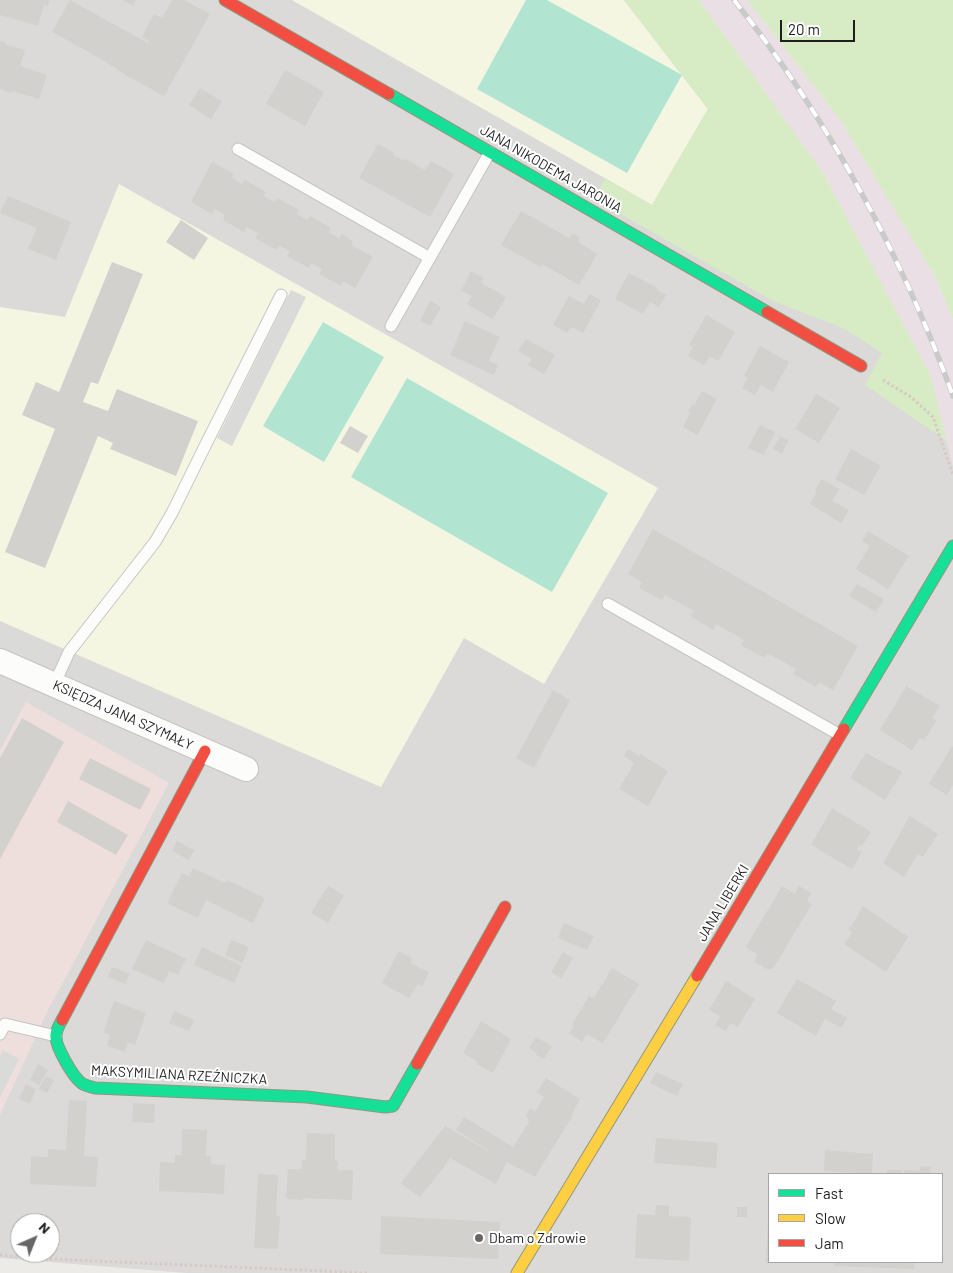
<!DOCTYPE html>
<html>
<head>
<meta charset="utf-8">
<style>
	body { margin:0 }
	#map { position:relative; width:953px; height:1273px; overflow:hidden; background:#ecebe7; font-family:Barlow,sans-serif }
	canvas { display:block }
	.legend { position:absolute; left:768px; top:1173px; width:175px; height:90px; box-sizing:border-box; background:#fff; border:1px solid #a5a5a5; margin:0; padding:6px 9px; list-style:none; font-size:15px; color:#1e1e1e }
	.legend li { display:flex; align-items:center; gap:10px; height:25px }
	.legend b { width:25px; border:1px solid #a5a5a5 }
	.north { position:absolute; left:10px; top:1213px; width:50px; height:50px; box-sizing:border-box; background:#fff; border:1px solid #a5a5a5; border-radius:50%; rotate:44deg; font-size:14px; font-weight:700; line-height:20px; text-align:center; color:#1e1e1e }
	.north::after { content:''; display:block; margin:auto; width:18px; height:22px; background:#666664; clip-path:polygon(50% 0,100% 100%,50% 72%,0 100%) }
	.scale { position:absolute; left:780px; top:20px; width:75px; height:22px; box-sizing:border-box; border:2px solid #1e1e1e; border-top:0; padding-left:6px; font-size:15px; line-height:18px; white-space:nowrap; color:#1e1e1e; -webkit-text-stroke:4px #fff; paint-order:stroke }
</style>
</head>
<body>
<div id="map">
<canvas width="953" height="1273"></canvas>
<ul class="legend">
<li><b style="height:6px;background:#16e098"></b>Fast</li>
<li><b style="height:6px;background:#ffcf43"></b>Slow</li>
<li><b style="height:6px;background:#f24e42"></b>Jam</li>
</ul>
<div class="north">N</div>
<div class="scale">20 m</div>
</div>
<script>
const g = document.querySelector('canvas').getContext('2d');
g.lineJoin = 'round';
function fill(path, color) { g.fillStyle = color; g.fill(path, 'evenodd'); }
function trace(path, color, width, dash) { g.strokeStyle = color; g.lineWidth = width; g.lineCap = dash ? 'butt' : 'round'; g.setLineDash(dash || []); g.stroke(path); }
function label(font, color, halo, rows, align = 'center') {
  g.font = font + ' Barlow,sans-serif'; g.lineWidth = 4; g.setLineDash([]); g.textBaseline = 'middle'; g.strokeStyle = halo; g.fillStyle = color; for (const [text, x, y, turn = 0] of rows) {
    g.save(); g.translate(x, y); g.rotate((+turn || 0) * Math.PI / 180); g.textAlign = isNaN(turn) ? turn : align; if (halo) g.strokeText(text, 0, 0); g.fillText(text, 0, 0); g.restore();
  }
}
const residential = new Path2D(`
	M0 0H699L930 375 953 466V1273H186L0 1258V1114L44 1018 26 703 0 751ZM769 1174H942V1262H769ZM20 1223H50V1253H20Z`);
const commercial = new Path2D(`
	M26 702 169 783 44 1018 0 1114V751Z`);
const industrial = new Path2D(`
	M699 0H747L839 118 936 278 953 320V466L930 375 823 173Z`);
const education = new Path2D(`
	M292 0H624L708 109 652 205Z
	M119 184 658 488 544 684 464 638 381 787 0 621V307L65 317Z`);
const religious = new Path2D(`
	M245 0H280L271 15Z
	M366 47 424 79 414 96 357 64Z
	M455 96 603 181 594 199 445 114Z
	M291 290 306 297 232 446 217 438Z
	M0 627 54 650 46 669 0 650Z
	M77 660 170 700 169 721 70 679Z
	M3 1050 19 1059 0 1098V1056Z`);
const grass = new Path2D(`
	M624 0H699L823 173 930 375 947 441 865 385 882 353 843 328 773 301 594 199 605 178 652 205 708 109Z
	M747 0H953V320L936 278 839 118Z`);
const pitch = new Path2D(`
	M526 0H547L682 75 627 173 477 89Z
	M323 322 384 357 324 462 263 426Z
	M407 378 608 493 552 592 351 477Z`);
const building = new Path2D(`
	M0 0H49L48 6 44 5 38 26 0 15Z
	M70 0 148 43 149 41 142 37 154 14 162 18 172 0H184L210 14 164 96 129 77 103 60 52 32Z
	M122 0H136L133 6Z
	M0 41 6 43V45L25 50 20 66 47 75 39 99 12 91 11 93 0 89Z
	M285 70 324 92 305 126 266 104Z
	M200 88 222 101 211 119 189 105Z
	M378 144 394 153 393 155 404 161 405 159 425 170 431 161 454 174 430 217 359 178Z
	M212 162 234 174 232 178 242 184 245 180 266 192 264 196 275 202 277 198 299 210 297 214 307 220 310 216 331 228 328 232 339 238 342 234 353 241 351 245 373 257 355 288 343 281 341 286 319 274 322 269 311 263 309 268 287 256 290 251 279 245 276 250 255 238 258 233 247 227 244 232 223 220 225 215 215 209 212 214 191 202Z
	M8 196 71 222 56 260 28 249 37 228 0 213Z
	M521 211 569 238 573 233 580 238 578 242 597 254 579 285 542 264 541 267 501 245Z
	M181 220 208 238 194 260 166 242Z
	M112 262 143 274 98 384 91 382 83 402 108 411 117 389 198 421 176 476 110 449 113 443 98 436 45 568 5 552 55 429 22 415 36 382 59 392Z
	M471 271 484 278 481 283 506 297 493 319 467 304 472 296 461 291Z
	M629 273 658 288 657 290 666 295 659 307 650 302 643 314 615 299Z
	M589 294 601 300 583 333 571 327 567 333 553 325 569 296 584 304Z
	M430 301 441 307 430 326 420 321Z
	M706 315 735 332 718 361 710 356 704 365 688 356 693 347 689 345Z
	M465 321 500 337 489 361 498 365 494 375 450 355Z
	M526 339 555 355 544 374 528 365 532 359 518 351Z
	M760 346 789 362 773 392 761 385 755 395 742 388 748 378 744 376Z
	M702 391 717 399 697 435 683 427 690 413 688 412 692 404 694 406Z
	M816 394 840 408 819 443 795 429Z
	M760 425 775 432 764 455 748 448Z
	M350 426 368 436 358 453 340 443Z
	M780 436 789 440 782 454 773 449Z
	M851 449 881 466 864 495 835 479Z
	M822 479 839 489 832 501 849 510 841 523 810 504 817 491 815 490Z
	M653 529 858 646 833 690 819 682 816 687 793 674 796 669 782 661 767 653 764 658 741 645 744 640 716 624 713 630 690 616 694 611 665 595 662 600 639 588 642 582 628 574Z
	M868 531 909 556 888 589 856 569 870 546 862 541Z
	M857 584 884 599 876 612 849 596Z
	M906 686 940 706 932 718 937 720 924 740 920 738 912 750 880 730Z
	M553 690 570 700 534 768 516 758Z
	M22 718 64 742 0 859V758Z
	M952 746 953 747V785L947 795 929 784Z
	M627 750H630L639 756 640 754 668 771 648 806 619 789 634 763 624 756Z
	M866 753 902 772 885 800 850 778Z
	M90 758 151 789 140 810 79 779Z
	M68 801 128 835 116 855 57 822Z
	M832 808 871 832 862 846 859 845 857 849 862 852 852 869 811 845Z
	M910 816 938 834 923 857 918 854 904 877 883 863Z
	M177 841 194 850 189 860 172 851Z
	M193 868 225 883 227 880 265 898 253 923 206 900 198 918 167 903 182 873 189 876Z
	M328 886 344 895 328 923 311 913Z
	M782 886 795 894 799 886 811 893 807 900 812 904 774 967 771 969H767L754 962 758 955 746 947Z
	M863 906 908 937 886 972 844 944 853 932 849 930Z
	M564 923 594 936 587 950 558 938Z
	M146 940 186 959 178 975 169 971 164 983 132 969Z
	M231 940 249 947 242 963 225 955Z
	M202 947 242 966 234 983 194 965Z
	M399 951 412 958 410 963 429 972 422 986 418 984 409 998 382 983Z
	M563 952 573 958 561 978 551 972Z
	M112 967 130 974 125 984 108 977Z
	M612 968 639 984 603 1043 587 1034 582 1042 569 1033 574 1026 572 1025 589 996 594 998Z
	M797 979 836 1001 831 1009 847 1018 841 1028 825 1019 816 1036 777 1013Z
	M726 981 755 999 738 1027 730 1023 726 1031 715 1025 720 1016 709 1010Z
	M114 1001 146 1013 135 1045 128 1042 125 1052 107 1046 110 1035 103 1033Z
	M174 1011 194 1020 189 1031 169 1023Z
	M481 1021 511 1039 493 1073 476 1064 478 1062 463 1053Z
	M536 1037 552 1046 544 1059 536 1055 537 1053 529 1048Z
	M38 1064 48 1070 39 1085 30 1080Z
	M656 1072 683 1084 677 1096 650 1083Z
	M46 1076 54 1080 47 1093 39 1089Z
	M546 1078 580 1099 572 1114 573 1115 535 1177 507 1162 496 1184 450 1158 444 1167 420 1197 401 1183 445 1126 499 1157 456 1130 464 1117 513 1147 529 1122 526 1115 530 1108 535 1112 544 1097 537 1092Z
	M26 1084 36 1089 30 1104 19 1099Z
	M69 1100 87 1101 84 1156 98 1157 96 1187 30 1184 31 1156 48 1157V1149L66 1150Z
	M133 1103 155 1104 154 1123 132 1122Z
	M182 1129 207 1130 206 1156H211V1164L225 1165 224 1194 159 1191 160 1162 175 1163V1155H182Z
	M307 1133 335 1134V1161H338L337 1170H353L352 1200 303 1198V1200L288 1199V1197H286L288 1169H302V1160H306Z
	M656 1138 718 1143 716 1168 654 1163Z
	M825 1150 873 1154 872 1174 824 1171Z
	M920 1166 931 1167 930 1174H904V1170L920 1171Z
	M887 1170H902V1174H887Z
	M258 1174 278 1175 276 1216H280L278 1249 254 1248Z
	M656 1205 669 1206V1216L691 1217 689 1261 635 1258 637 1214 655 1215Z
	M737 1207H747V1217H737Z
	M381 1216 500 1222 498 1259 380 1254Z
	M768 1217H769V1263H766Z
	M834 1262H914V1269L834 1266Z`);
const path = new Path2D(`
	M883 380 911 397 933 417 953 475
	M0 1255 26 1258 369 1273`);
const lane = new Path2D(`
	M238 149 430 258
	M391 326 490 152
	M608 604 840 735
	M54 685 69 652 155 542 172 513 204 448 281 295
	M0 1034 5 1024 56 1036`);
const street = new Path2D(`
	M0 661 246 769`);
const fast = new Path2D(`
	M389 94 767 312
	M844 729 953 546
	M62 1020C59 1025 56 1030 56 1036 55 1046 74 1079 83 1084 87 1086 91 1087 95 1088L307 1097 385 1107 393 1106 417 1064`);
const slow = new Path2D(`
	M517 1273 697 976`);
const jam = new Path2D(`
	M225 0 389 94
	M767 312 861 366
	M697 976 844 729
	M62 1020 205 751
	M417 1064 505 907`);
const rail = new Path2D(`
	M734 0C827 117 902 255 953 396`);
const markers = [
	[479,1238,5,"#666664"]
];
const streetNames = [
	["JANA NIKODEMA JARONIA",551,169,30],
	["KSIĘDZA JANA SZYMAŁY",123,715,24],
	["JANA LIBERKI",723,903,-59],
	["MAKSYMILIANA RZEŹNICZKA",179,1075,3]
];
const poiNames = [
	["Dbam o Zdrowie",489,1238]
];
fill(residential, '#dbdad8');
fill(commercial, '#efdfdc');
fill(industrial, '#eadfe5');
fill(education, '#f5f6e2');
fill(religious, '#dadad8');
fill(grass, '#d7ebc4');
fill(pitch, '#b1e5d2');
fill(building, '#d3d1ce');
trace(lane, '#c5c4c3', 13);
trace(street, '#c5c4c3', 26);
trace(fast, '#93977e', 13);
trace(slow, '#93977e', 13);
trace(jam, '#93977e', 13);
trace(path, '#d7c9c5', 3, [2.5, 2.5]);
trace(lane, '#fcfcfb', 11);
trace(street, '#fcfcfb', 24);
trace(fast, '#16e098', 11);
trace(slow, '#ffcf43', 11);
trace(jam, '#f24e42', 11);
trace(rail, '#cacac9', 5.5);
trace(rail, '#fff', 4, [11]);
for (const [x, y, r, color] of markers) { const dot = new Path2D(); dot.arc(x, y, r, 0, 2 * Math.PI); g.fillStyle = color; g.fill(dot); trace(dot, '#fff', 2); }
label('14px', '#1e1e1e', '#fff', streetNames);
label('14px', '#1e1e1e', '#fff', poiNames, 'left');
</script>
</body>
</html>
